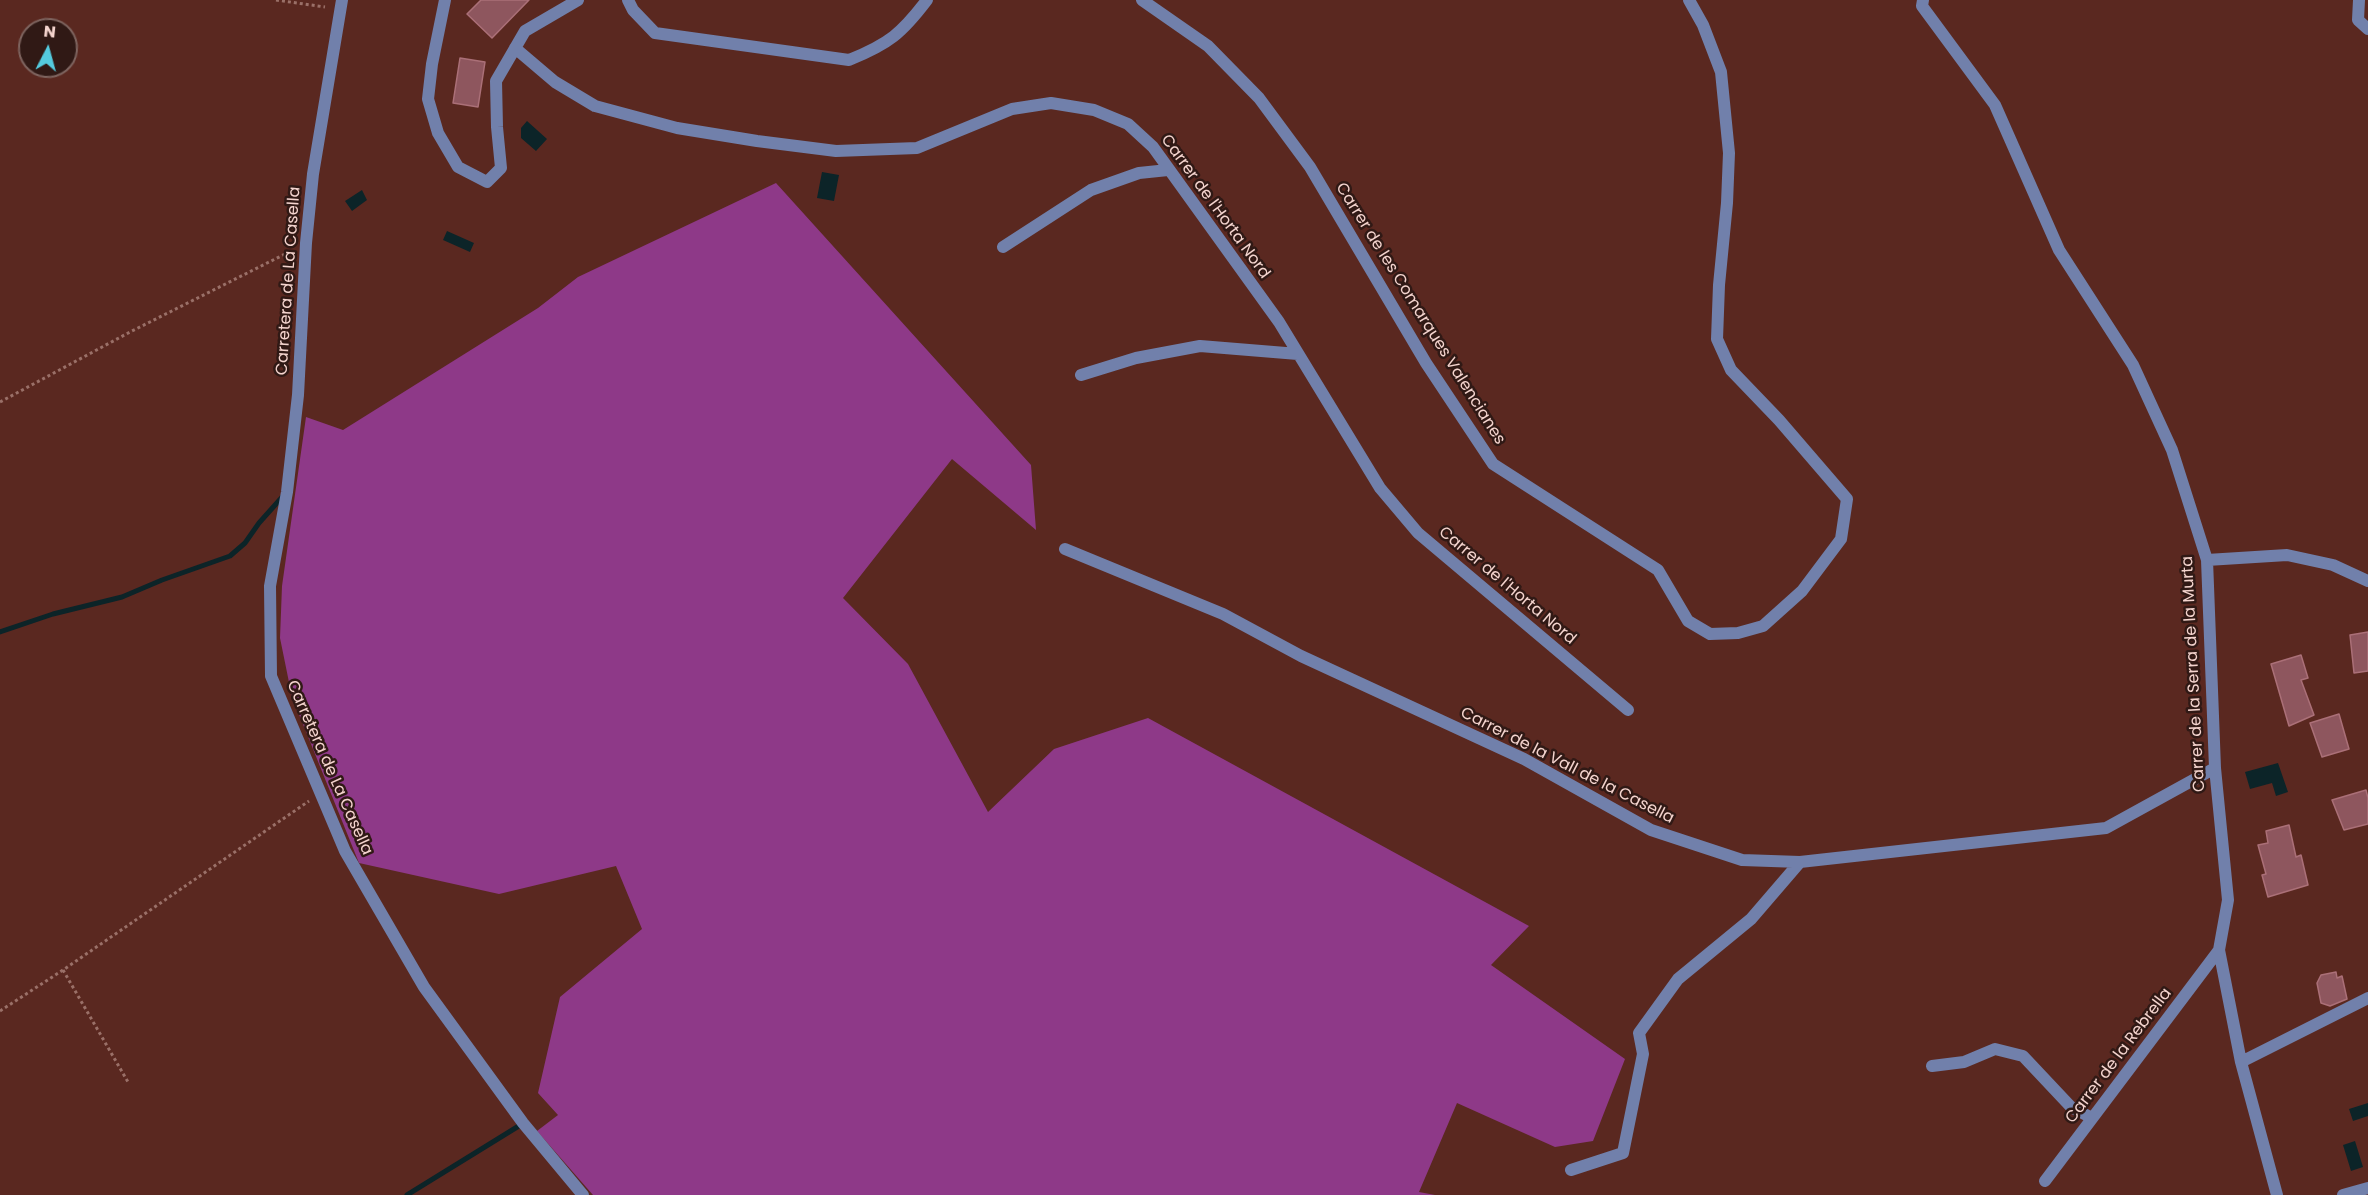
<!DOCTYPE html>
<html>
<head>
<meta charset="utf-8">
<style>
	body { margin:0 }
	#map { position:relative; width:2368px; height:1195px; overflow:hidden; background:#5a2820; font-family:Poppins,sans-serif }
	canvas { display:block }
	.north { position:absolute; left:18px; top:18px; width:60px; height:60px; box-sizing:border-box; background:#301915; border:2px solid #7e645f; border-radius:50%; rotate:6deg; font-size:16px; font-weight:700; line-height:24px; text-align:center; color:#f4d4ce }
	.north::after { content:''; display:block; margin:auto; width:21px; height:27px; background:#54cade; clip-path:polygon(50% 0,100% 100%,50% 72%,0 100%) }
</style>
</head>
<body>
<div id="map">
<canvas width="2368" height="1195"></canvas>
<div class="north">N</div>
</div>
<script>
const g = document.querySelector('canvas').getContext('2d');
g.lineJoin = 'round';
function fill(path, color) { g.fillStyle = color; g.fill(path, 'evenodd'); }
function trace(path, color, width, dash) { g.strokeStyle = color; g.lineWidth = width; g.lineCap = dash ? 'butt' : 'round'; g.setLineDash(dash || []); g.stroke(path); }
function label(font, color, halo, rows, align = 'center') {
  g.font = font + ' Poppins,sans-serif'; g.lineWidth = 5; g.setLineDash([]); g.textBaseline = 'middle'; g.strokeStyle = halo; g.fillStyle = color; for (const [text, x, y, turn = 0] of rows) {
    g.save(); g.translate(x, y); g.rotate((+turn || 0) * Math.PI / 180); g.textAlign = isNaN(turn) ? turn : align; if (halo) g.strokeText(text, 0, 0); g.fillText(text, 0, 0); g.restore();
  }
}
const green = new Path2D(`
	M776 183 1031 465 1036 530 952 459 843 598 908 664 988 812 1054 749 1148 718 1529 926 1491 965 1625 1059 1593 1141 1555 1147 1457 1103 1419 1192 1435 1195H593L537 1131 558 1115 538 1093 560 997 642 929 616 866 499 894 359 863 292 697 280 638 282 586 306 417 343 430 538 308 578 277Z`);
const water = new Path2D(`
	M527 121 547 139 536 151 521 138V128Z
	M822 172 839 175 834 201 817 198Z
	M362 190 367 200 352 211 345 201Z
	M447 231 474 243 470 252 443 240Z
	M2278 763 2288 792 2276 796 2272 783 2250 789 2245 772Z
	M2368 1103V1116L2353 1121 2349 1109Z
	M2355 1141 2363 1167 2351 1171 2343 1145Z`);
const stream = new Path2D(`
	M0 632 53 614 122 597 162 580 230 556 245 543 259 523 284 495
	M407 1195 522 1124`);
const building = new Path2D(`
	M481 0H529L492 38 467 14Z
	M460 58 485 62 478 107 453 103Z
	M2368 632V671L2354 673 2350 635Z
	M2301 655 2308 678 2301 680 2314 715 2289 726 2271 664Z
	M2339 714 2349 749 2322 757 2310 723Z
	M2366 790 2368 798V824L2344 830 2332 800Z
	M2289 825 2296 857 2301 855 2308 885 2268 897 2262 875 2266 874 2258 845 2268 843 2266 831Z
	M2336 972 2337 978 2342 976 2347 999 2330 1006 2321 1003 2317 983 2321 975Z`);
const path = new Path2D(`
	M276 0 325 7
	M0 402 130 332 291 251
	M63 970 128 1082
	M0 1011 63 970 309 801`);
const street = new Path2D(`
	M342 0 313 174 306 243 298 395 287 492 270 586 271 676 345 851 424 987 523 1123 583 1195
	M445 0 432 64 428 99 438 133 458 167 487 182 501 168 497 127 496 81 525 31 578 0
	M628 0 633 10 655 33 849 60C889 44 902 33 927 0
	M1142 0 1208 46 1259 98 1310 167 1426 363 1493 464 1658 570 1688 621 1710 634 1738 633 1763 626 1802 591 1841 539 1847 499 1779 420 1731 370 1717 339 1719 285 1727 203 1729 153 1721 72 1703 25 1689 0
	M1923 0 1922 6 1995 105 2059 250 2133 365 2172 450 2207 560 2215 768 2228 900 2219 950 2241 1062 2277 1195
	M2359 0 2358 20 2368 29
	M515 48 555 82 595 106 677 128 757 141 836 151 917 148 1012 109 1051 103 1094 110 1128 124 1153 147 1279 322 1380 488 1418 533 1628 710
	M1003 247 1091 190 1139 173 1168 170
	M1081 375 1136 358 1200 346 1298 354
	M1065 549 1223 614 1301 656 1524 759 1651 830 1742 860 1800 862 2106 828 2215 768
	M2207 560 2287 555 2333 565 2368 581
	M2241 1062 2368 998
	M1932 1066 1964 1062 1995 1049 2023 1056 2071 1107 2092 1118
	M1571 1170 1623 1153 1643 1054 1639 1033 1678 979 1751 919 1800 862
	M2045 1181 2219 950
	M2343 1195 2368 1188`);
const streetNames = [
	["Carrer de l'Horta Nord",1215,207,54],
	["Carretera de La Casella",289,281,-86],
	["Carrer de les Comarques Valencianes",1420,314,58],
	["Carrer de l'Horta Nord",1507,586,40],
	["Carrer de la Serra de la Murta",2194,674,-93],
	["Carrer de la Vall de la Casella",1567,766,27],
	["Carretera de La Casella",329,768,66],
	["Carrer de la Rebrella",2119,1056,-53]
];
fill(green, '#8e3988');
fill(water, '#0c2428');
trace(stream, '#0c2428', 5);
fill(building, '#8e565e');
trace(building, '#ab7078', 1.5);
trace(path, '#9a7068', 3, [3, 3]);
trace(street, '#7180ab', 12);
label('16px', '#f4d4ce', '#301915', streetNames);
</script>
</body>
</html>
